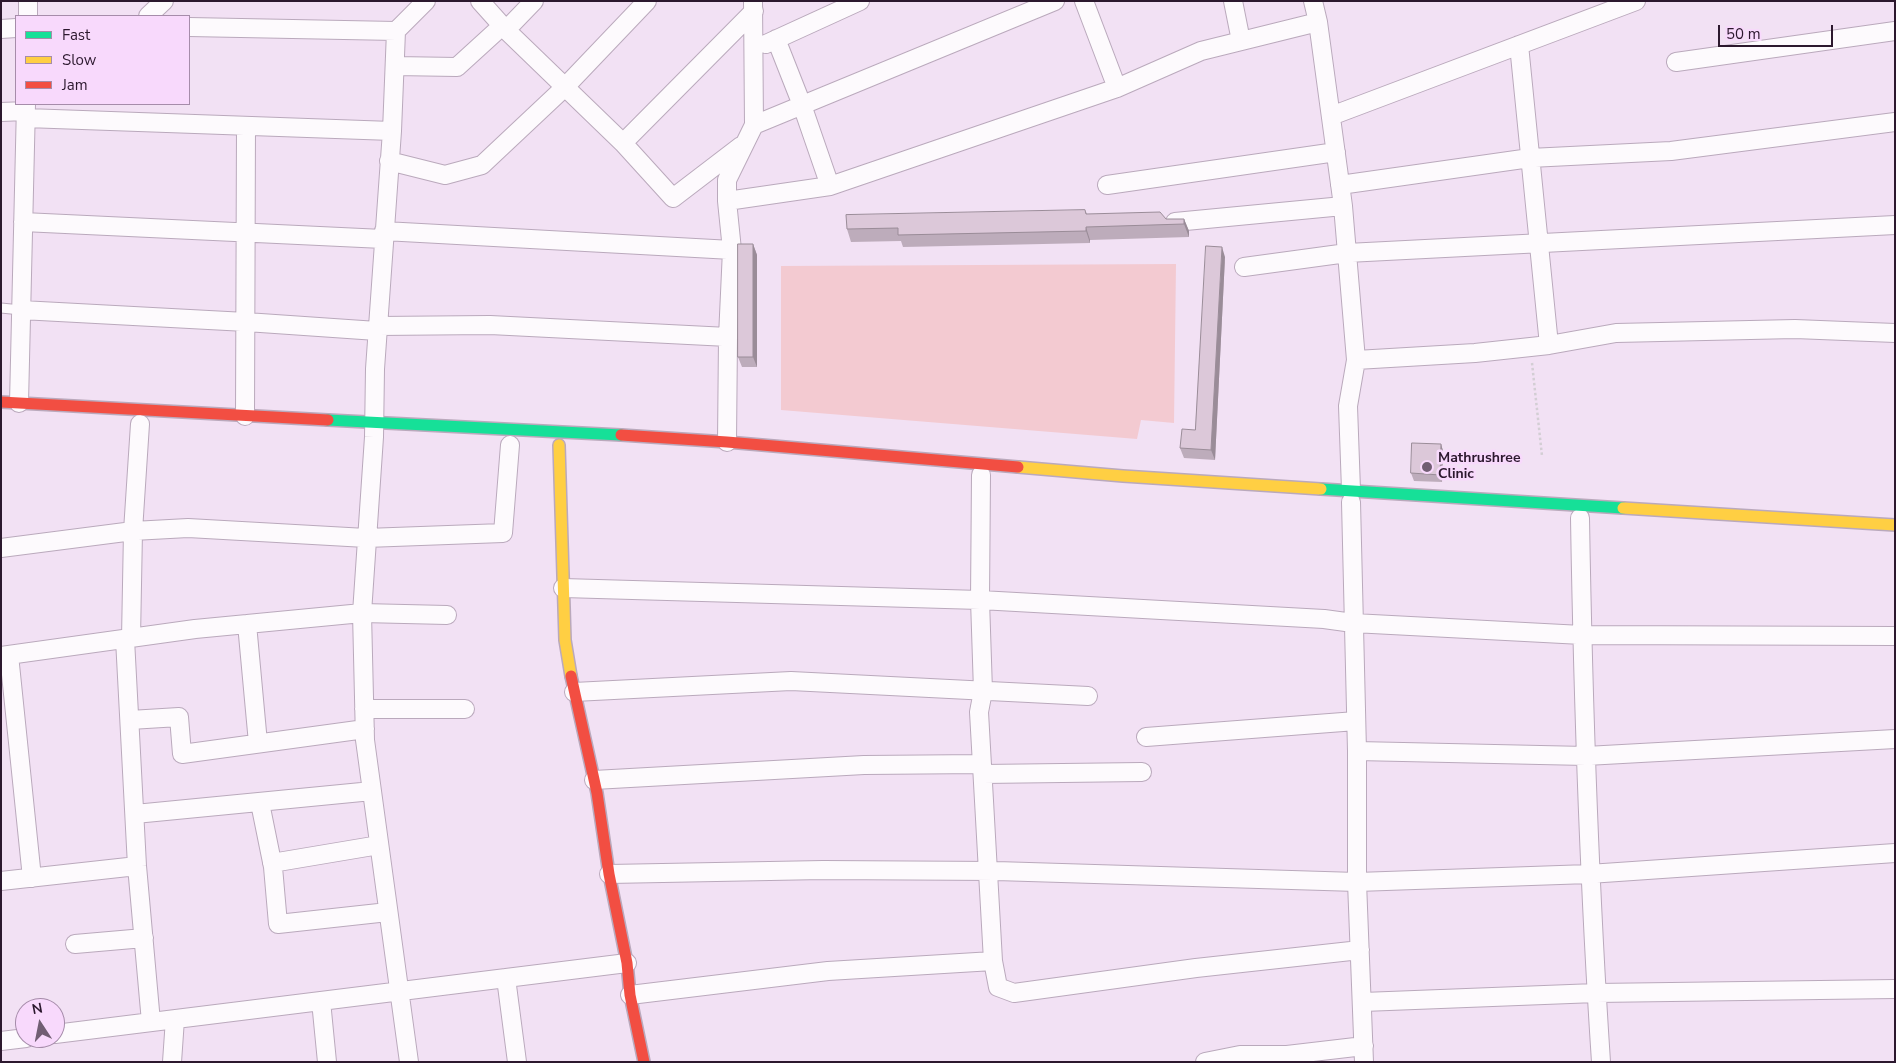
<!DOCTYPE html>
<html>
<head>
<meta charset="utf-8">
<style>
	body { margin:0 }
	#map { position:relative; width:1896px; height:1063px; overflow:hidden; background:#f2e1f4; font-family:"Nunito Sans",sans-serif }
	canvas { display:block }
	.frame { position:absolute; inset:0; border:2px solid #2c182e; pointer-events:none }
	.legend { position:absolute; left:15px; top:15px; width:175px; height:90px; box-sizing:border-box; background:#f8d9fc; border:1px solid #a68caa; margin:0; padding:6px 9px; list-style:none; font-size:15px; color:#2c182e }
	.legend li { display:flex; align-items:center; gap:10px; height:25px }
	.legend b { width:25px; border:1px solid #a68caa }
	.north { position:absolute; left:15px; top:998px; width:50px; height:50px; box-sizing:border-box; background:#f8d9fc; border:1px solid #a68caa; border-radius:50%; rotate:349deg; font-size:14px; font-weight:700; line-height:20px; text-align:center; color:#2c182e }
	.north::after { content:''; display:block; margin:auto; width:18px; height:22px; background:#715e73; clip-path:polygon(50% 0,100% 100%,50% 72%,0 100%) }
	.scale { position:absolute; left:1718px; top:25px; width:115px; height:22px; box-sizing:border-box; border:2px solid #2c182e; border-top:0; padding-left:6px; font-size:15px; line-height:18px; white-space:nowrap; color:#2c182e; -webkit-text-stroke:4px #f8d9fc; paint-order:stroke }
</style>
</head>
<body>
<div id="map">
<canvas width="1896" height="1063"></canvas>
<div class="frame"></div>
<ul class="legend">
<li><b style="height:6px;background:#16e098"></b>Fast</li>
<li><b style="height:6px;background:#ffcf43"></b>Slow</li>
<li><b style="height:6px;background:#f24e42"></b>Jam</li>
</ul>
<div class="north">N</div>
<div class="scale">50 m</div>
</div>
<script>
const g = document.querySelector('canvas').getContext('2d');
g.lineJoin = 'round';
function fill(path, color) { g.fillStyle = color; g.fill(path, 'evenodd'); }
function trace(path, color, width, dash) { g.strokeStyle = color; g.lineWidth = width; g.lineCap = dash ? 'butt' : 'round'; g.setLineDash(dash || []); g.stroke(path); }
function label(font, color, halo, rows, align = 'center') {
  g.font = font + ' "Nunito Sans",sans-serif'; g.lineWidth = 5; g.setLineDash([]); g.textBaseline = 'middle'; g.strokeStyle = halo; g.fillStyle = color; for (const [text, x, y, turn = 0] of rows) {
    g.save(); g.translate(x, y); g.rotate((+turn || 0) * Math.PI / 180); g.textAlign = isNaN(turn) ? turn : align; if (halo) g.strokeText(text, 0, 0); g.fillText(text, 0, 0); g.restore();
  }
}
const green = new Path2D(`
	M1176 264 1174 423 1141 420 1137 439 781 410V266Z`);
const path = new Path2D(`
	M1532 363 1542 456`);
const lane = new Path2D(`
	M1 308 21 310`);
const street = new Path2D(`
	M480 1 506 30 623 143 673 198 741 146
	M1084 1 1117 88
	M1233 1 1241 41
	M1313 1 1318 22 1343 206 1356 360 1348 406 1351 490
	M28 16V1
	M148 16 164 1
	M189 27 396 31
	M1 29 16 28
	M506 30 534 1
	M776 39 802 105 830 186
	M766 44 860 1
	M1519 45 1549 345
	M1676 62 1895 31
	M395 66 457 67 502 26
	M1 112 26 111
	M1331 116 1636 1
	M26 118 392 131
	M754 125 1055 1
	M623 143 754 11
	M389 161 445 175 482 165 565 87 647 1
	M1107 185 1336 152
	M1340 185 1530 158 1671 151 1895 122
	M727 201 830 186 1117 88 1201 51 1318 22
	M23 222 383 239
	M1175 222 1343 206
	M384 231 732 250
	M1244 267 1347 253 1895 225
	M21 310 246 322 377 331
	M378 326 490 325 728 337
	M1356 360 1475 353 1549 345 1616 333 1795 329 1895 333
	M19 403 26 104
	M245 416 246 126
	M727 442 728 337 732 250 727 201V180L754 125 753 1
	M981 475 980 600 983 691 979 712 993 961 998 987 1014 993 1196 968 1360 950
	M1351 502 1357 751V882L1364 1062
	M1580 518C1583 699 1589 881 1601 1062
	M1 548 133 531 188 528 366 538 503 533 510 445
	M563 588 980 600 1324 619 1353 623 1582 635 1895 636
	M247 624 258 743
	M131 638 133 531 140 424
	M125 639 137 866 151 1022
	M9 655 32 878
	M1 656 195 629 362 613 447 615
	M574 692 791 681 1088 696
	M364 709H465
	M130 720 179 717 182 754 365 729
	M1146 737 1356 721
	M1357 751 1586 756 1895 739
	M983 774 1142 772
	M594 780 864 765 982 764
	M260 803 273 867 278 924 388 912
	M135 814 372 791
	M272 863 379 845
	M609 874 823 870 996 871 1357 882 1589 874 1895 853
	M1 881 137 866
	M75 944 144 938
	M506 978 517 1062
	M630 995 828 971 993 961
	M321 1001 327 1062
	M1363 1002 1596 993 1895 989
	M55 1034 627 963
	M1 1041 26 1038
	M172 1062 175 1019
	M409 1062 365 740 362 613 374 437 375 369 392 131 396 31 426 1
	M1205 1062 1240 1055H1287L1364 1046`);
const fast = new Path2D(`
	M328 420 621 435
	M1321 489 1623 508`);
const slow = new Path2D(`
	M559 445 565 640 571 676
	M1018 467 1123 476 1321 489
	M1623 508 1895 525`);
const jam = new Path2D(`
	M1 402 328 420
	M621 435 727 442 1018 467
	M571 676 597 793 609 874 627 963 630 995 644 1062`);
const wall = new Path2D(`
	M1085 210 1087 214 1166 219H1184L1189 231V237L1090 240V243L903 247 901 241 851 242 847 229Z
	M753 244 757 255V367H742L738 357Z
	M1225 257 1215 460 1184 458 1180 448 1195 430Z
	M1441 444 1443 451 1442 482 1414 481 1411 473Z`);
const shadedWall = new Path2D(`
	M1184 219 1189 231V237L1184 224Z
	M1086 227 1090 240V243L1086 231Z
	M753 244 757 255V367L753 357Z
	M1222 247 1225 257 1215 460 1211 450Z
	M1441 444 1443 451 1442 482 1440 475Z`);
const building = new Path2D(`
	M1085 210 1086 214 1160 212 1166 219H1184V224L1086 227V231L898 235V228L847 229 846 215Z
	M738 244H753V357H738Z
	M1206 246 1222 247 1211 450 1180 448 1182 429 1195 430Z
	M1412 443 1441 444 1440 475 1411 473Z`);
const markers = [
	[1427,467,6,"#715e73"]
];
const poiNames = [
	["Mathrushree",1438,459],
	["Clinic",1438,475]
];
fill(green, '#f3cad1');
trace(lane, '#baa9bc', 11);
trace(street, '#baa9bc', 20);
trace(fast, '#baa9bc', 14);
trace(slow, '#baa9bc', 14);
trace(jam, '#baa9bc', 14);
trace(path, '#d3ced4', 2.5, [2.5, 2.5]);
trace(lane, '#fdfafd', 9);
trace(street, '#fdfafd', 18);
trace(fast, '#16e098', 11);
trace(slow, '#ffcf43', 11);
trace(jam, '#f24e42', 11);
fill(wall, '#bdacbb');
fill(shadedWall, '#9a8c98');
fill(building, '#dcc8d9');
trace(building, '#9a8c98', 1);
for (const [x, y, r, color] of markers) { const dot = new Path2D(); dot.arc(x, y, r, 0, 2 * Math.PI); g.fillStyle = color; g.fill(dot); trace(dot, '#f8d9fc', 2); }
label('bold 14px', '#2c182e', '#f8d9fc', poiNames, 'left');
</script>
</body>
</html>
